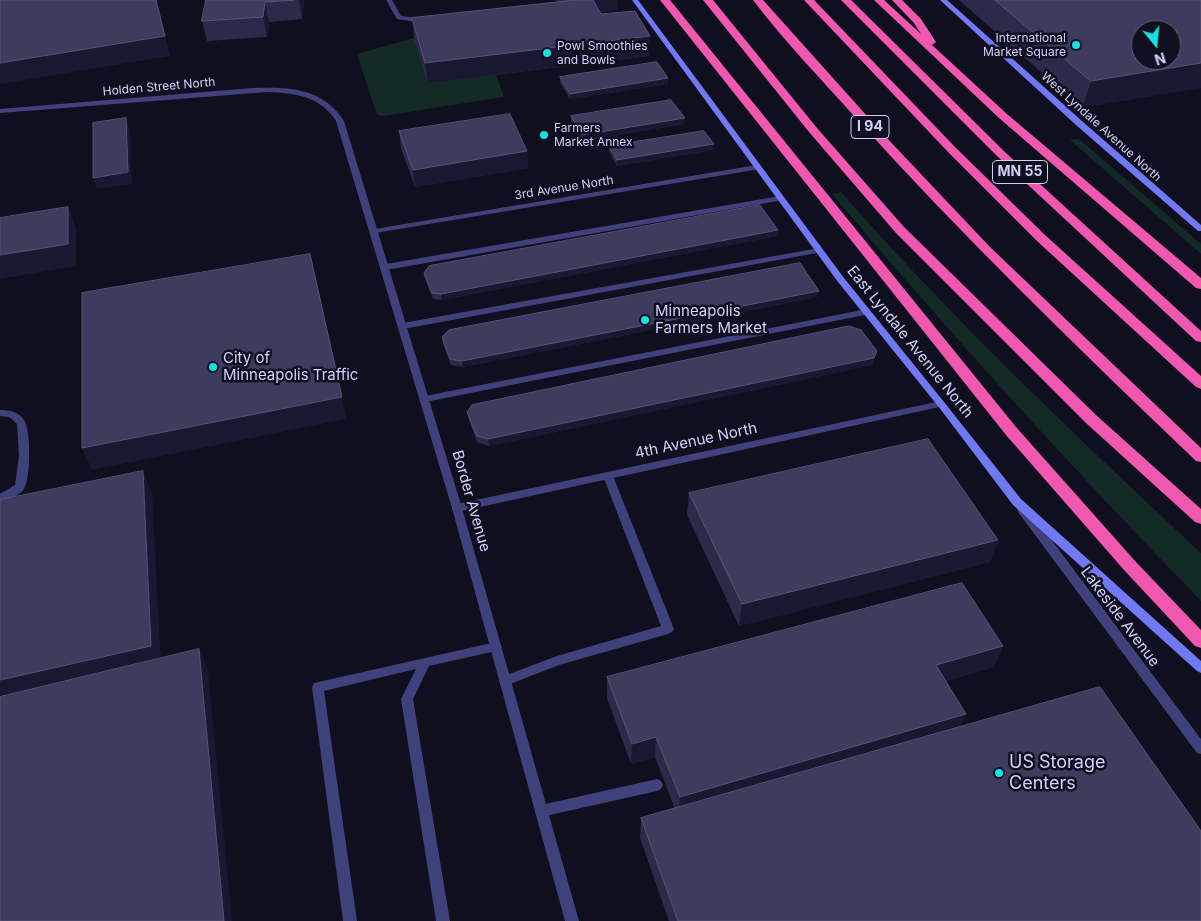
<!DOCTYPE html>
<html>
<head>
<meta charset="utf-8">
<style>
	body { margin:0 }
	#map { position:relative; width:1201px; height:921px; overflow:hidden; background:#100f1f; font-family:Inter,sans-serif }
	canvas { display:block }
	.north { position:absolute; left:1131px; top:20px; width:50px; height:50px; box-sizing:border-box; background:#100f1f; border:1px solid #5e5d77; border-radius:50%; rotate:163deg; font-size:14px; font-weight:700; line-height:20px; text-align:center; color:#d2d1fb }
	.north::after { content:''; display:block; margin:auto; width:18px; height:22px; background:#14e2e3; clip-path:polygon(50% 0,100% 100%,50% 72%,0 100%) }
</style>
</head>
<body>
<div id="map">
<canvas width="1201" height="921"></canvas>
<div class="north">N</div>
</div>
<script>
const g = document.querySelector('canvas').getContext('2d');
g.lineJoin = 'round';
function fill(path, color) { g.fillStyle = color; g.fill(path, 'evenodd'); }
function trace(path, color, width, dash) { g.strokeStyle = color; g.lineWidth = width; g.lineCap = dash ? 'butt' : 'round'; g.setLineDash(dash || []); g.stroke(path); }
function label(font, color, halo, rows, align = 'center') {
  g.font = font + ' Inter,sans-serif'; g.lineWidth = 5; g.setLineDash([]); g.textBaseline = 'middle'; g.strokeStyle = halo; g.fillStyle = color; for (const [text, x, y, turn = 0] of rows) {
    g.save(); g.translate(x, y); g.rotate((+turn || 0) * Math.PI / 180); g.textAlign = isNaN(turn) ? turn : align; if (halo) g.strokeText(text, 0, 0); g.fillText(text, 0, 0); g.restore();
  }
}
const green = new Path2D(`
	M592 18 649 56 496 75 504 97 383 116 377 115 357 54 414 38Z
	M1079 139 1201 244V254L1070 140Z
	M841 192C953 320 1077 437 1201 553V601C1073 469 950 334 832 194Z`);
const service = new Path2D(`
	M386 0H392L401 16 424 19 427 21 424 23 397 19Z
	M780 196H783V200L386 270 382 267 386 264Z
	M819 248H822V252L403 329 399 326 403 323Z
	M867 309 871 312 870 314 425 402 420 399 425 396Z
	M0 410C9 410 19 412 24 420 31 430 31 478 24 489 19 496 8 499 0 502V494L15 485 19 456 17 424 9 417 0 416Z
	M608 472 613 476 674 629 672 632 668 634 559 665 505 686 501 685 499 681 501 677 557 656 661 626 603 476Z
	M496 642 500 644 502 647 500 650 429 666 413 699 450 921H436L401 699 416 669 324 691 357 921H343L312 687 314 683Z
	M657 779 661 781 663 785 661 789 657 791 541 817 536 815 535 811 536 807 541 805Z`);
const minor = new Path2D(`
	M757 165 761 167 760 169 375 233 371 231 375 229Z
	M941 401 946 404 944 406 457 512 453 511 452 508 453 505 457 504Z
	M1022 505 1026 506 1201 739V754L1197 753 1018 512 1017 509 1018 506Z`);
const tertiary = new Path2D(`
	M252 88C289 87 322 87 344 121L462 508 579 921H565L452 508 336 121C320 96 295 93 268 92L0 113V109Z`);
const secondary = new Path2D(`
	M632 0H638L844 278 944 402 1021 499 1201 661V673L1197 671 1013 505 938 406 838 282Z
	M940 0H947L1082 121 1201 225V231H1198L1076 125Z`);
const motorway = new Path2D(`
	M660 0H670L1016 427 1136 562 1201 630V648L1195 646 1124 570 1006 435Z
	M703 0H713L817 128 904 227 1096 415 1201 509V524L1195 522 1086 423 896 233 809 132Z
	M753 0H763L885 136 990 247 1201 448V462L1196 461C1079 349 963 237 855 117 821 79 784 41 753 0Z
	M804 0H814L956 148 1045 235 1201 376V389L1196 387 1037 241 948 152Z
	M841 0H851L1006 153 1201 331V342L1196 341 998 157Z
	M874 0H884L921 34 914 23 892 0H902L921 19 936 42 932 45 1007 114 1201 278V289L1196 288 999 118Z`);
const wall = new Path2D(`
	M206 0H304L302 19 269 22 267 37 207 41 202 21Z
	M537 0H618V9L600 12 601 14 649 56 428 83 414 38 412 18 557 2 556 0Z
	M959 0H1201L1082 108Z
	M560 77 668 84 570 99 560 83Z
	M571 116 684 124 582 141 571 122Z
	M399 131 527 151 528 168 415 187 401 148Z
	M714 144 713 150 617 166 609 152V146Z
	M778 230 777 236 442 300 433 299 425 279 424 273Z
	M818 297 463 367 451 365 443 344 442 337Z
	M875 357 872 365 489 446 477 442 468 418 467 412Z
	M689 493 998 540 990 562 739 626 687 515Z
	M1003 646 994 667 946 681 960 727 1201 921H669L640 838 641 818 675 809 655 757 631 764 607 698V677Z`);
const shadedWall = new Path2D(`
	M156 0 170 56 0 84V63Z
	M299 0H304L302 19Z
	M567 0H618V9L567 17Z
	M265 2 269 22 267 37 263 17Z
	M650 36 649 56 428 83 425 63Z
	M1201 63V88L1082 108 1091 81Z
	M668 78V84L570 99V94Z
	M126 118 130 130 132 184 97 189 93 178Z
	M685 118 684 124 582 141V135Z
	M714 144 713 150 617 166V160Z
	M527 151 528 168 415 187 413 170Z
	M68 207 76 229V266L0 279V255Z
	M778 230 777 236 442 300 441 294Z
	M819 291 818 297 463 367 462 361Z
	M877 351 872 365 489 446 488 439Z
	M342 397 346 419 92 470 82 448Z
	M143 471 152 493 161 667 0 704V680Z
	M998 540 990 562 739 626 742 604Z
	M1003 646 994 667 928 686 936 665Z
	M199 649 208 671 232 921H224Z
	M966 714 957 735 678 817 680 797Z
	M656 737 655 757 631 764 632 744Z`);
const building = new Path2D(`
	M7 0H156L165 36 0 63V1Z
	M206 0H295L265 2 263 17 202 21Z
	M576 0H593L601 14 635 11 650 36 425 63 412 18Z
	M995 0H1201V63L1091 81ZM1141 30H1171V60H1141Z
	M657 62 668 78 570 94 560 77Z
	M671 100 685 118 582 135 571 116Z
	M510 114 527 151 413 170 399 131Z
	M126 118 128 172 93 178V123Z
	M704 131 714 144 617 160 609 146Z
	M760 205 778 230 441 294 432 293 424 273 429 266Z
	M68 207V244L0 255V218Z
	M310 254 342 397 82 448V293Z
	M800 263 819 291 462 361 450 359 442 337 449 330Z
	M849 326 861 330 877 351 874 358 488 439 477 436 467 412 472 405Z
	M928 439 998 540 742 604 689 493Z
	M143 471 151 646 0 680V500Z
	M962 583 1003 646 936 665 966 714 680 797 656 737 632 744 607 677Z
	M199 649 224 921H0V697Z
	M1100 687 1201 831V921H678L641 818Z`);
const markers = [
	[1076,45,5,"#14e2e3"],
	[547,53,5,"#14e2e3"],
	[544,135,5,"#14e2e3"],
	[645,320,5,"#14e2e3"],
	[213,367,5,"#14e2e3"],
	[999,773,5,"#14e2e3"]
];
const farPoinames = [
	["International",1066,38,"right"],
	["Market Square",1066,52,"right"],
	["Powl Smoothies",557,46],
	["and Bowls",557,60],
	["Farmers",554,128],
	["Market Annex",554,142]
];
const farStreetnames = [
	["Holden Street North",159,87,-5],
	["West Lyndale Avenue North",1101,127,42],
	["3rd Avenue North",564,188,-9]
];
const shields = [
	[870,127,38],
	[1020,172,55]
];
const shieldNames = [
	["I 94",870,127],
	["MN 55",1020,172]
];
const poiNames = [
	["Minneapolis",655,311],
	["Farmers Market",655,328],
	["City of",223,358],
	["Minneapolis Traffic",223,375]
];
const streetNames = [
	["East Lyndale Avenue North",910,342,51],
	["4th Avenue North",696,441,-12],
	["Border Avenue",471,501,74],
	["Lakeside Avenue",1120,617,53]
];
const nearPoinames = [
	["US Storage",1009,763],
	["Centers",1009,784]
];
fill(green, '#122926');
fill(service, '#3e417a');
fill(minor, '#3e417a');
fill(tertiary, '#3e417a');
fill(secondary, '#7179f2');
fill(motorway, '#f057ae');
fill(wall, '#2c294b');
fill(shadedWall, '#1a1732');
fill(building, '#3e3b5e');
trace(building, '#555277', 1);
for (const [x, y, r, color] of markers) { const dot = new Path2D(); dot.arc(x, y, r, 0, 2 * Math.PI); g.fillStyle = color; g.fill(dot); trace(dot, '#100f1f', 2); }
label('12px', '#d2d1fb', '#100f1f', farPoinames, 'left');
label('12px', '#d2d1fb', '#100f1f', farStreetnames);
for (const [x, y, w] of shields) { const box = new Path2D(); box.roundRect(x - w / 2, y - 11.5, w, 23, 4); g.fillStyle = '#100f1f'; g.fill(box); trace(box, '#d2d1fb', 1); }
label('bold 14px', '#d2d1fb', null, shieldNames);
label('15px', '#d2d1fb', '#100f1f', poiNames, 'left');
label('15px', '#d2d1fb', '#100f1f', streetNames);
label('18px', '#d2d1fb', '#100f1f', nearPoinames, 'left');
</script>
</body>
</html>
